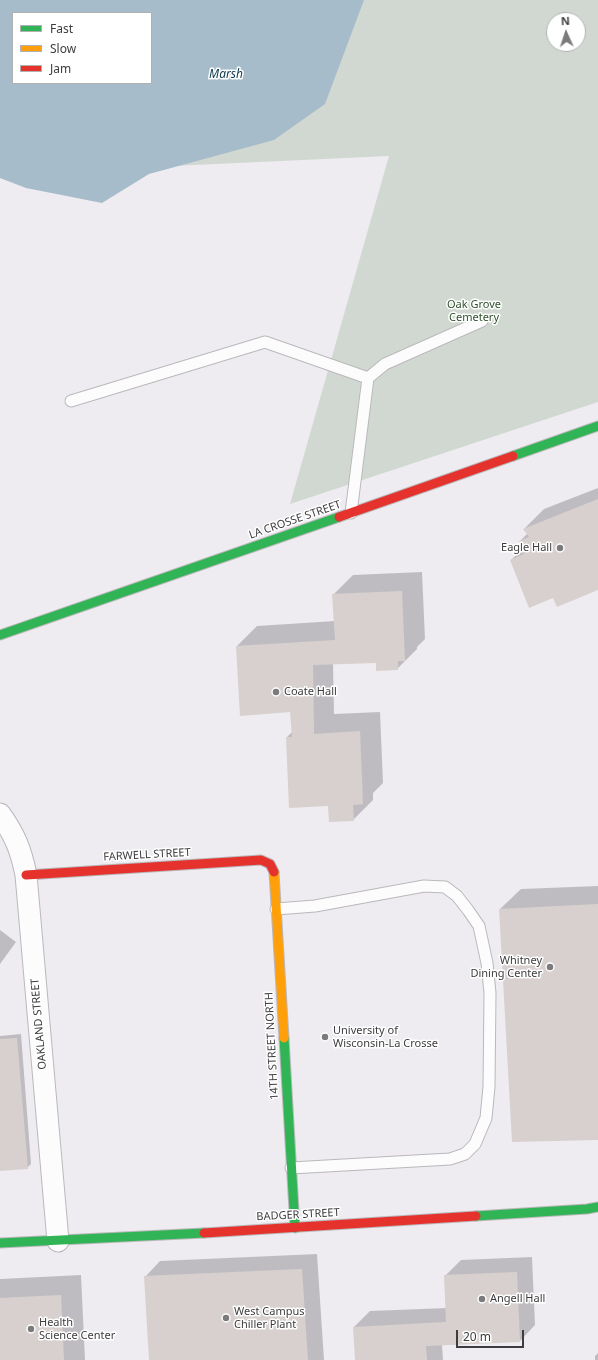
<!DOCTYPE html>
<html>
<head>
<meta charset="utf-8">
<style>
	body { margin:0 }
	#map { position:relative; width:598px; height:1360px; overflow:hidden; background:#eeecf0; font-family:"Noto Sans",sans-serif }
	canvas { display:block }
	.legend { position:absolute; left:12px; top:12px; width:140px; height:72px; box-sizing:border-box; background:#fff; border:1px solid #b1b1b2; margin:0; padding:5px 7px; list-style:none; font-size:12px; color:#3d3c3e }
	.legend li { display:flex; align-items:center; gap:8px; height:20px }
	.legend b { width:20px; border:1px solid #b1b1b2 }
	.north { position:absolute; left:546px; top:12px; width:40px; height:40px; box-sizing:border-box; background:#fff; border:1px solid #b1b1b2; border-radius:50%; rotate:357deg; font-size:11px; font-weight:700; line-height:16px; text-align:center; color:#3d3c3e }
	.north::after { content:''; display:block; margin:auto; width:14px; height:18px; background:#7b7a7c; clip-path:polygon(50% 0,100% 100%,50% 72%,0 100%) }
	.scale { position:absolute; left:456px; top:1330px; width:68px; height:18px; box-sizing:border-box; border:2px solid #3d3c3e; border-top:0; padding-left:5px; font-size:12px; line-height:14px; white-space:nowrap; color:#3d3c3e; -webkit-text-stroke:3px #fff; paint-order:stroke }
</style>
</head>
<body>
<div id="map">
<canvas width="598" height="1360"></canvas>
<ul class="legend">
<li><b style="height:5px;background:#30b455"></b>Fast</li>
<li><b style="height:5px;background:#ff9f0a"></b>Slow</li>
<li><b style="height:5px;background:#e5322d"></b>Jam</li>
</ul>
<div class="north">N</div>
<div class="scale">20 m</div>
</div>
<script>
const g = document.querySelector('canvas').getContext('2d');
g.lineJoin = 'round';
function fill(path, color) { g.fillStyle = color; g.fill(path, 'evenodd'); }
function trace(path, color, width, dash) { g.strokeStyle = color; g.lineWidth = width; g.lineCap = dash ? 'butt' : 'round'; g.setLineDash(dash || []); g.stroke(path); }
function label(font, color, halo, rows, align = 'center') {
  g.font = font + ' "Noto Sans",sans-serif'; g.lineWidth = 3; g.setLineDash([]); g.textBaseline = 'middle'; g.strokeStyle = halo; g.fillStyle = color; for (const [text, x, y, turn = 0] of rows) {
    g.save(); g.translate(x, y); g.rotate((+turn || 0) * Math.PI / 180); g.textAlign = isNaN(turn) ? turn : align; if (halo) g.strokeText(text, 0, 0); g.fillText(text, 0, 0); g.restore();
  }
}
const green = new Path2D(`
	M0 0H598V402L290 504 389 156 0 174ZM13 13H151V83H13ZM554 20H578V44H554Z`);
const water = new Path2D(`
	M0 0H364L325 104 274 140 149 174 102 203 26 188 0 178ZM13 13H151V83H13Z`);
const shadow = new Path2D(`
	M598 488V589L554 597 511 560 523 548 520 541 528 533 524 529 544 509Z
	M422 572 425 639 417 647V649L397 669 377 662 333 663 334 714 380 712 383 783 373 793V800L353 820 329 805 287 737 293 731 291 711 237 646 257 626 335 621 333 595 353 575Z
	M598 886V1139L500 909 521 889Z
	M0 930 16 942 0 964Z
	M21 1034 31 1164 27 1168 0 1170V1036Z
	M317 1254 324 1360H150L145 1277 160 1261Z
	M532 1257 535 1325 520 1341 442 1345 443 1360H356L354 1327 370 1311 447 1308 445 1276 461 1260Z
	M81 1275 85 1360H0V1279Z
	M598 1353V1360H595V1356Z`);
const building = new Path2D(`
	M598 499V590L557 607 553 598 529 608 510 560 524 554 519 541 529 537 523 529Z
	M402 591 405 661H398V670L376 671V663L313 665 314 734 360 731 363 804 353 805 354 821 329 822 328 806 289 808 286 737H292L290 712 240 716 236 646 335 640 332 594Z
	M598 904V1140L512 1142 499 909Z
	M17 1038 28 1169 0 1171V1039Z
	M302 1269 308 1360H149L144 1276Z
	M517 1272 520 1342 426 1346 427 1360H355L353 1327 446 1322 444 1275Z
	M61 1295 64 1360H0V1298Z`);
const lane = new Path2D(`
	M71 401 265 342 368 378
	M351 513 368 378 385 364 482 321
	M276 909 315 906 424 886 445 887 457 896 468 910 479 926 487 963 490 993 489 1087 486 1118 475 1144 465 1154 450 1159 291 1168`);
const street = new Path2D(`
	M0 814C15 835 21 850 26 875L58 1241`);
const fast = new Path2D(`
	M513 456 598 426
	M0 635 339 517
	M284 1038 295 1228
	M476 1216 587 1209 598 1207
	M0 1243 204 1233`);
const slow = new Path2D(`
	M274 872 284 1038`);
const jam = new Path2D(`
	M339 517 513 456
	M26 875 261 860 270 864 274 872
	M204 1233 476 1216`);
const markers = [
	[560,548,4,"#7b7a7c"],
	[276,692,4,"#7b7a7c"],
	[550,967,4,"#7b7a7c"],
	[325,1037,4,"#7b7a7c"],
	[482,1299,4,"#7b7a7c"],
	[226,1318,4,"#7b7a7c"],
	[31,1329,4,"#7b7a7c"]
];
const parkNames = [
	["Oak Grove",474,305],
	["Cemetery",474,318]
];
const streetNames = [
	["LA CROSSE STREET",295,520,-19],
	["FARWELL STREET",147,855,-3],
	["OAKLAND STREET",39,1024,-95],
	["14TH STREET NORTH",272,1046,-93],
	["BADGER STREET",298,1215,-3]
];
const poiNames = [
	["Eagle Hall",552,548,"right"],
	["Coate Hall",284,692],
	["Whitney",542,961,"right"],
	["Dining Center",542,974,"right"],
	["University of",333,1031],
	["Wisconsin-La Crosse",333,1044],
	["Angell Hall",490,1299],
	["West Campus",234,1312],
	["Chiller Plant",234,1325],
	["Health",39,1323],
	["Science Center",39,1336]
];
const waterNames = [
	["Marsh",226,75]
];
fill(green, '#d1d8d1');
fill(water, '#a7bcca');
fill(shadow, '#0003');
fill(building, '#d7d0ce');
trace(lane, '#bab8bb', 13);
trace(street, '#bab8bb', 23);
trace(fast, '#bab8bb', 11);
trace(slow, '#bab8bb', 11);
trace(jam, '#bab8bb', 11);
trace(lane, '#fcfcfd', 11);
trace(street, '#fcfcfd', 21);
trace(fast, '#30b455', 9);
trace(slow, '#ff9f0a', 9);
trace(jam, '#e5322d', 9);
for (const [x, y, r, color] of markers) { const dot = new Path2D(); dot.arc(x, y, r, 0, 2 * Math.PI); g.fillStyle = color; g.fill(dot); trace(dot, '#fff', 1.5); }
label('11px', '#2d502a', '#fff', parkNames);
label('11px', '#3d3c3e', '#fff', streetNames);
label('11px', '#3d3c3e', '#fff', poiNames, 'left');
label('italic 12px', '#0b394d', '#fff', waterNames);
</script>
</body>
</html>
